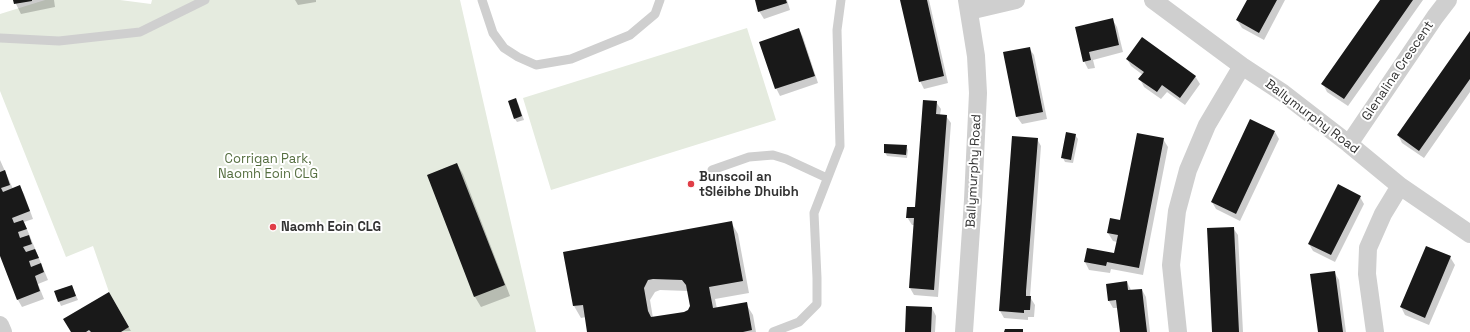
<!DOCTYPE html>
<html>
<head>
<meta charset="utf-8">
<style>
	body { margin:0 }
	canvas { display:block; background:#fff }
</style>
</head>
<body>
<canvas width="1470" height="332"></canvas>
<script>
const g = document.querySelector('canvas').getContext('2d');
g.lineJoin = 'round';
function fill(path, color) { g.fillStyle = color; g.fill(path, 'evenodd'); }
function trace(path, color, width, dash) { g.strokeStyle = color; g.lineWidth = width; g.lineCap = dash ? 'butt' : 'round'; g.setLineDash(dash || []); g.stroke(path); }
function label(font, color, halo, rows, align = 'center') {
  g.font = font + ' "Space Grotesk",sans-serif'; g.lineWidth = 4; g.setLineDash([]); g.textBaseline = 'middle'; g.strokeStyle = halo; g.fillStyle = color; for (const [text, x, y, turn = 0] of rows) {
    g.save(); g.translate(x, y); g.rotate((+turn || 0) * Math.PI / 180); g.textAlign = isNaN(turn) ? turn : align; if (halo) g.strokeText(text, 0, 0); g.fillText(text, 0, 0); g.restore();
  }
}
const green = new Path2D(`
	M45 0H120L151 4 152 0H460L536 332H121L129 327 109 292 93 246 66 257 0 91V14Z
	M747 28 776 120 551 190 523 98Z`);
const shadow = new Path2D(`
	M14 0H54L55 7 21 14Z
	M295 0H316V2L298 5Z
	M756 0H787L790 10 764 19 759 11Z
	M901 0H929L948 83 924 89 920 81Z
	M1248 0H1285L1264 40 1242 28 1237 20Z
	M1381 0H1423L1348 106 1327 92 1323 84Z
	M1112 19 1117 27 1123 52 1093 60 1095 68 1088 69 1084 61 1076 28Z
	M799 29 803 37 818 83 780 96 776 88Z
	M1470 33V92L1424 158 1402 143 1398 135Z
	M1029 48 1034 55 1047 119 1022 124 1017 117 1004 53Z
	M1127 59 1195 76 1200 84 1185 105 1167 92 1161 99 1144 87 1140 79 1143 75 1131 66Z
	M936 102 941 109 940 115 946 116 951 123 938 297 914 295 910 288 914 225H912L907 217 916 209Z
	M518 103 524 120 517 122 515 119Z
	M1275 132 1279 139 1240 221 1216 209 1212 202Z
	M1075 135 1078 139 1073 163 1065 162 1063 158Z
	M1037 139 1041 146 1030 297 1035 305 1034 317H1028V320L1004 318 1000 311Z
	M1163 139 1168 147 1143 275 1111 269 1110 273 1089 270 1085 262 1115 254 1117 242 1113 241 1108 233 1121 221Z
	M906 146 908 150 907 158 887 156 885 152Z
	M0 160 13 189 20 187 24 194 33 219 24 222 48 280 38 284 44 299 22 307 18 300 0 253Z
	M457 164 463 174 510 296 481 307 475 297 428 176Z
	M1360 197 1364 204 1335 262 1313 251 1309 244Z
	M731 222 738 234 749 293 715 299 717 309 746 304 753 315 756 332H588L586 317 581 318 574 306 565 252ZM660 290 688 291 691 306 689 310 684 313 653 318 650 300 655 292Z
	M1233 228 1238 235 1243 332H1213Z
	M1450 257 1455 265 1429 325 1405 315 1401 307Z
	M1334 272 1339 280 1346 332H1319Z
	M1127 282 1131 290H1142L1146 297 1150 332H1121L1118 308H1113L1109 301Z
	M72 286 78 300 61 306 55 292Z
	M108 294 131 331 72 332Z
	M932 308 936 316 935 332H906Z`);
const building = new Path2D(`
	M13 0H32V1L14 4Z
	M755 0H786L787 3 758 12Z
	M900 0H927L944 76 919 82Z
	M1247 0H1277L1259 33 1236 20Z
	M1380 0H1413L1344 99 1321 84Z
	M1113 18 1119 45 1089 52 1091 60 1083 62 1075 27Z
	M799 28 815 76 775 89 759 42Z
	M1470 31V79L1419 151 1397 135Z
	M1142 37 1196 76 1180 98 1162 85 1157 92 1138 79 1144 72 1126 59Z
	M1030 47 1043 112 1016 117 1003 52Z
	M516 98 522 116 514 119 508 101Z
	M923 100 937 101 936 114 947 115 934 290 909 288 914 218H906L907 207H915Z
	M1250 119 1275 131 1236 214 1211 202Z
	M1066 132 1076 134 1071 160 1061 158Z
	M1137 133 1164 138 1139 268 1107 262 1106 266 1084 262 1087 248 1114 253 1118 235 1107 233 1110 218 1120 220Z
	M1012 136 1038 138 1026 291V296H1031L1030 310H1024V313L999 311Z
	M884 144 907 145 906 155 884 153Z
	M457 163 505 285 474 297 427 175Z
	M5 170 10 185 1 188 3 192 20 185 30 211 12 218 14 223 23 220 27 229 18 232 20 238 29 235 32 244 23 247 26 252 35 249 39 258 29 261 31 267 41 263 44 272 35 276 40 291 17 300 0 256V172Z
	M1338 184 1361 196 1331 255 1308 244Z
	M732 221 743 281 709 287 713 308 747 302 752 330 743 332H587L583 305 573 306 563 252ZM653 279 682 280 686 285 690 306 688 310 684 312 651 317 648 311 644 288 648 280Z
	M1234 227 1239 332H1212L1207 228Z
	M1426 246 1451 256 1425 318 1400 307Z
	M1335 271 1343 332H1318L1310 274Z
	M1127 281 1128 290 1142 289 1147 332H1120L1116 300 1108 301 1106 284Z
	M72 285 76 296 58 302 54 291Z
	M109 292 129 327 121 332H91L89 330 86 332H71L63 319Z
	M906 306 932 307 931 332H905Z
	M1005 329H1023V332H1004Z`);
const lane = new Path2D(`
	M482 0 493 33 504 48 518 57 536 65 571 59 630 35 655 14 660 0
	M0 38 59 41 140 32 205 0
	M712 170 749 157 773 155 786 159 827 178
	M773 332 799 322 817 304V278L814 213 840 146 837 30 841 0`);
const street = new Path2D(`
	M1153 0 1242 66 1283 93 1349 144 1400 186 1470 234
	M969 11 1016 0
	M1349 144 1435 17 1448 0
	M0 325 3 332
	M964 332 973 200 978 93 976 56 967 0
	M1178 332 1171 265 1177 211 1188 170 1207 125 1242 66
	M1375 332 1367 274 1368 248 1383 214 1400 186`);
const markers = [
	[691,184,4,"#e03e47"],
	[273,227,4,"#e03e47"]
];
const streetNames = [
	["Glenalina Crescent",1398,71,-56],
	["Ballymurphy Road",1312,117,37],
	["Ballymurphy Road",974,171,-87]
];
const parkNames = [
	["Corrigan Park,",268,159],
	["Naomh Eoin CLG",268,174]
];
const poiNames = [
	["Bunscoil an",699,177],
	["tSléibhe Dhuibh",699,192],
	["Naomh Eoin CLG",281,227]
];
fill(green, '#e5ebdf');
fill(shadow, '#0003');
fill(building, '#191919');
trace(lane, '#cfcfcf', 9);
trace(street, '#cfcfcf', 18);
for (const [x, y, r, color] of markers) { const dot = new Path2D(); dot.arc(x, y, r, 0, 2 * Math.PI); g.fillStyle = color; g.fill(dot); trace(dot, '#fff', 1.5); }
label('13px', '#323232', '#fff', streetNames);
label('13px', '#556e40', '#fff', parkNames);
label('bold 13px', '#323232', '#fff', poiNames, 'left');
</script>
</body>
</html>
